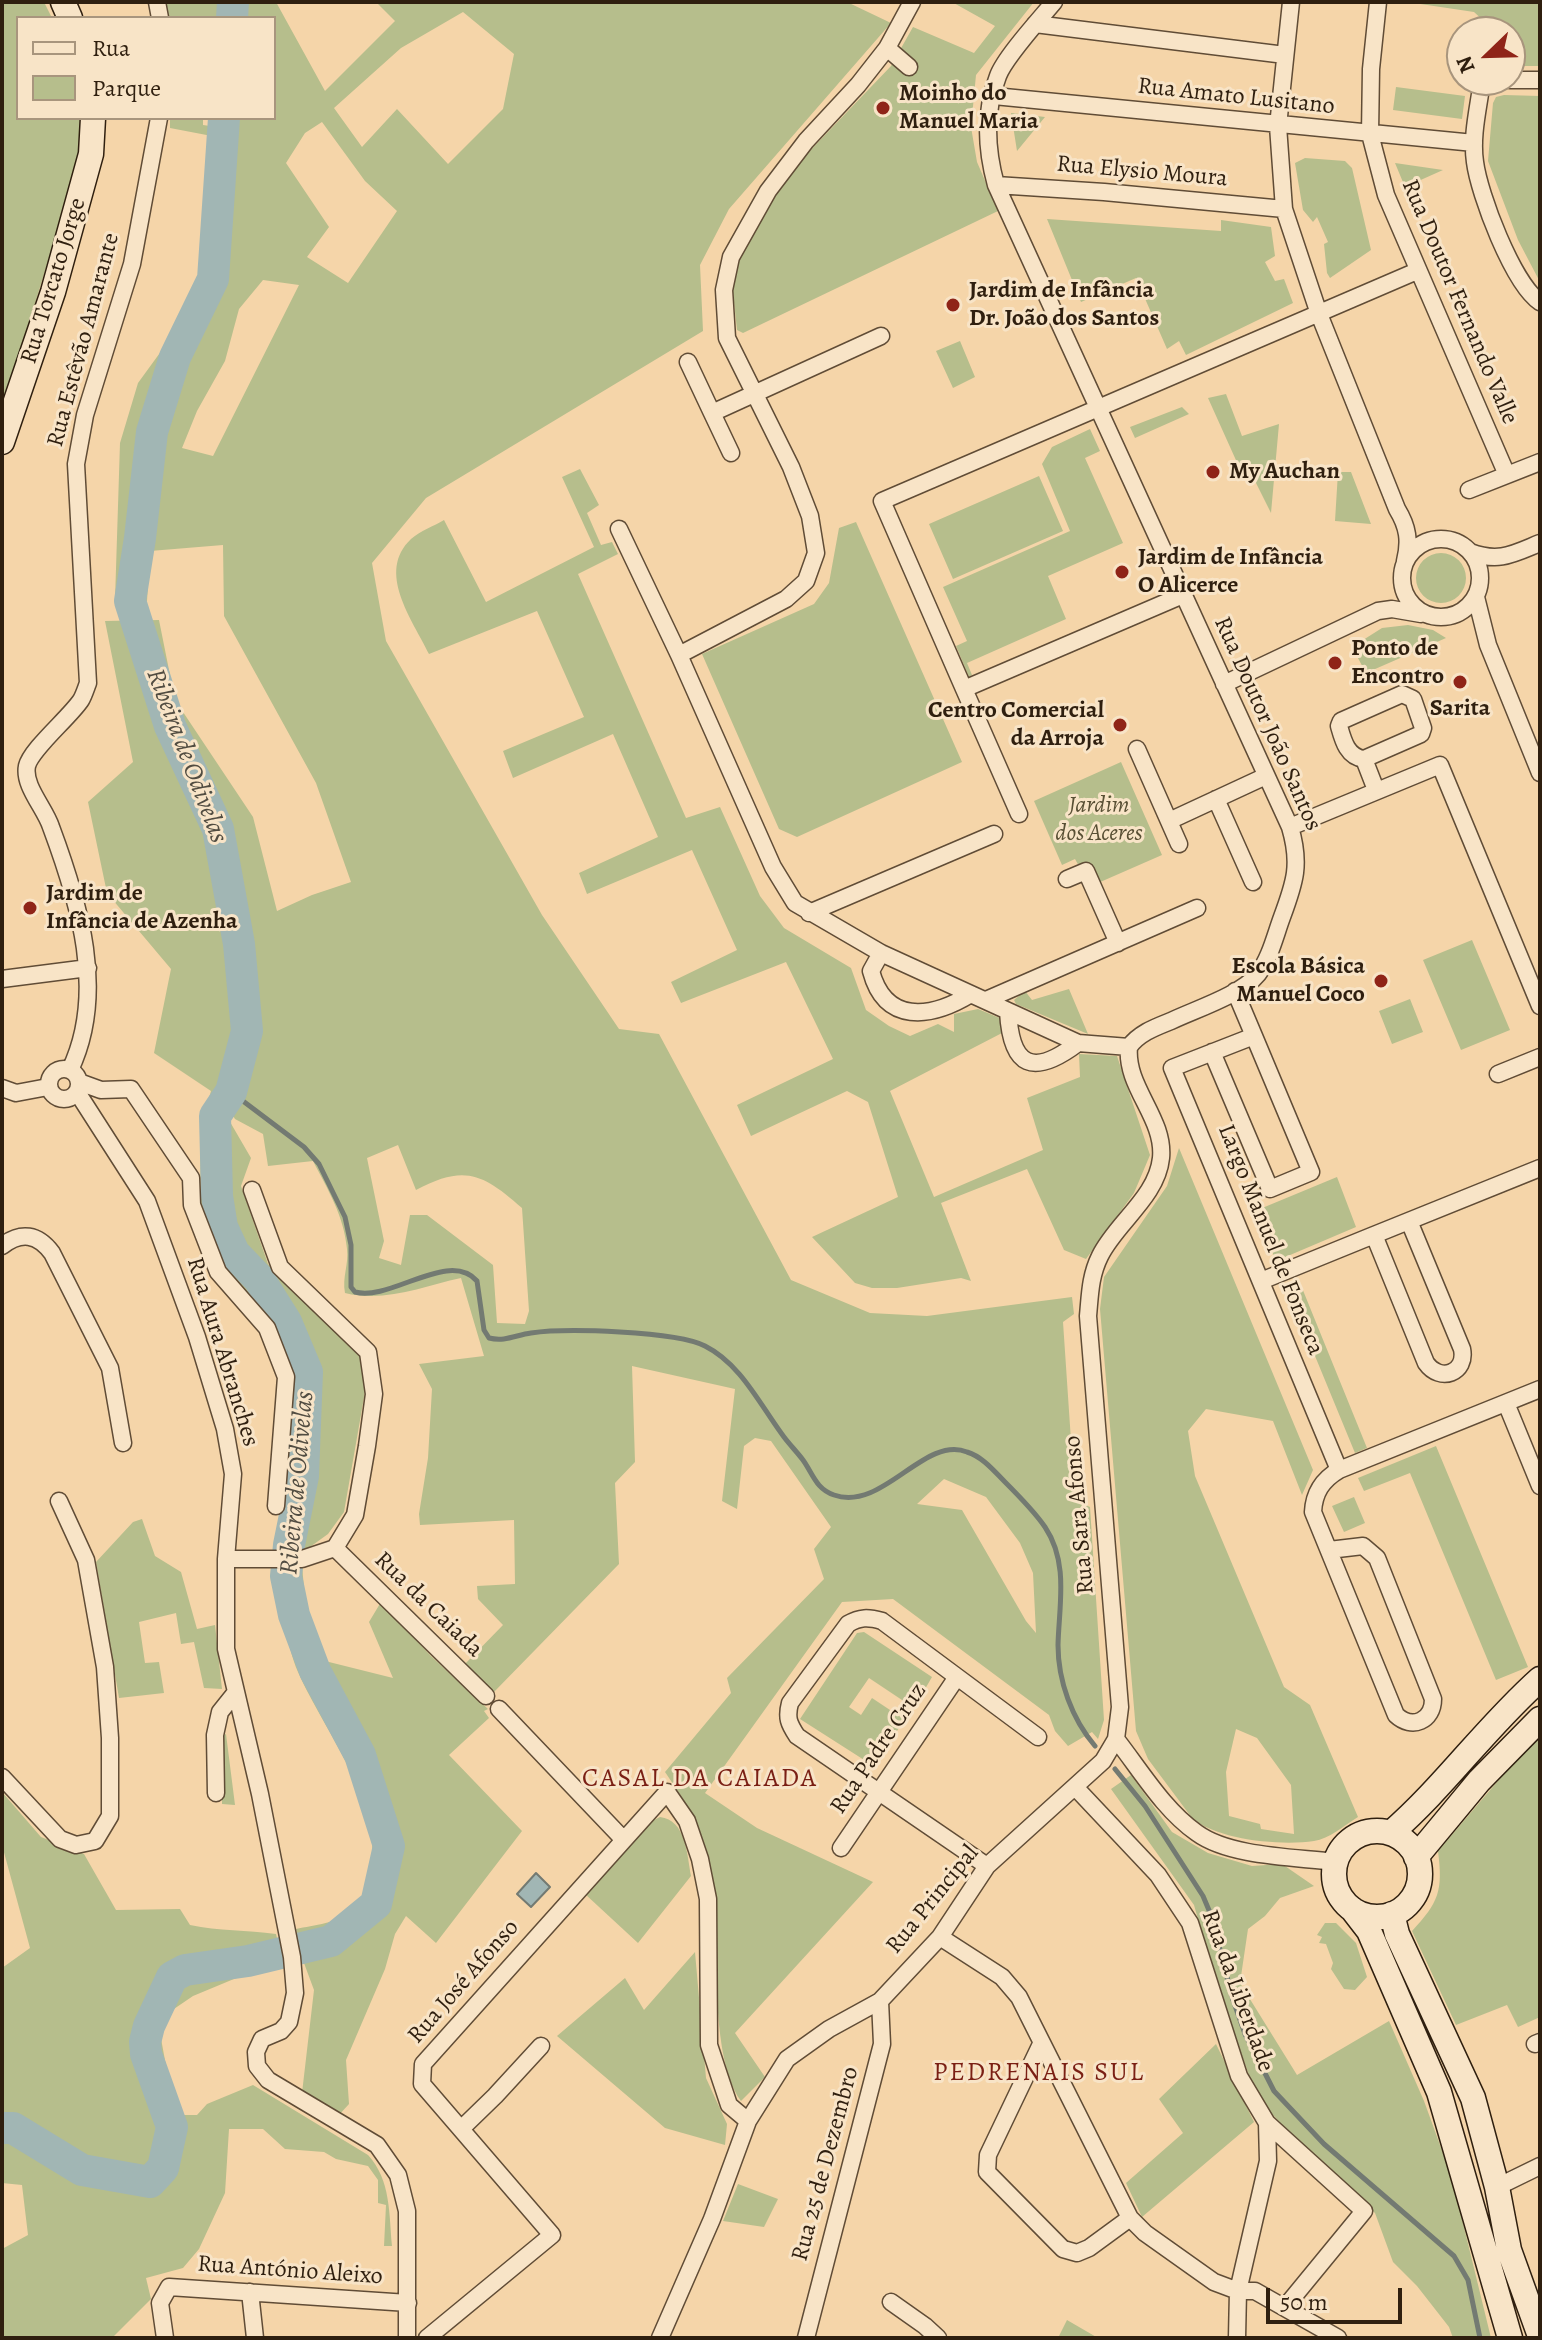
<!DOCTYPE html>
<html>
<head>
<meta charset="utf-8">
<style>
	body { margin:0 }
	#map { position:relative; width:1542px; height:2340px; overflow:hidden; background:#f5d5a9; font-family:Alegreya,serif }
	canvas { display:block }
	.frame { position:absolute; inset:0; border:4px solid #2f1f0f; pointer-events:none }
	.legend { position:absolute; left:16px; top:16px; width:260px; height:104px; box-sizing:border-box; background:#f8e4c7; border:2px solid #a8957d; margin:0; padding:10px 14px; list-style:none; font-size:24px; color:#2f1f0f }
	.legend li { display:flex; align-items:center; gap:16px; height:40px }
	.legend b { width:40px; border:2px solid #a8957d }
	.north { position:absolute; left:1446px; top:16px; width:80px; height:80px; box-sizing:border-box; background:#f8e4c7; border:2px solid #a8957d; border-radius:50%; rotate:247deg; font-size:22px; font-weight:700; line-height:32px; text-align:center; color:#2f1f0f }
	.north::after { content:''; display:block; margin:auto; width:28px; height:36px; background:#8f2418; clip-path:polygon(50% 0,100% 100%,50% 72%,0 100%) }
	.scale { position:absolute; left:1266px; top:2288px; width:136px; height:36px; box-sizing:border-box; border:4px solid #2f1f0f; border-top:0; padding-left:10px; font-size:24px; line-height:28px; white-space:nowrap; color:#2f1f0f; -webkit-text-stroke:6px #f8e4c7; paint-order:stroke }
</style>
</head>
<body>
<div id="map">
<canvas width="1542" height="2340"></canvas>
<div class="frame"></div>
<ul class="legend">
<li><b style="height:10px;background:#f8e4c7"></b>Rua</li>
<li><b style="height:22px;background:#b6be8c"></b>Parque</li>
</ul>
<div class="north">N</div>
<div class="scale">50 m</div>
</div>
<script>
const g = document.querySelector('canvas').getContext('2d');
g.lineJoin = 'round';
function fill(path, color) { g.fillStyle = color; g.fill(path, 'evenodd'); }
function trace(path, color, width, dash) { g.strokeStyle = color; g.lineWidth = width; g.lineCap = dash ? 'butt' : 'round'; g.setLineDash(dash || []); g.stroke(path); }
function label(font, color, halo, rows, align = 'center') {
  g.font = font + ' Alegreya,serif'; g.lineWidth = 6; g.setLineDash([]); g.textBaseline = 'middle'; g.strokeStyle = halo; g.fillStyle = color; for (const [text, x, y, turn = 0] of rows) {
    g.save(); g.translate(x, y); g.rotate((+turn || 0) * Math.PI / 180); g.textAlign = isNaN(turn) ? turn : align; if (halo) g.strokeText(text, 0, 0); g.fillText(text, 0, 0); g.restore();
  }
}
const green = new Path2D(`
	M2 2H44L52 18H18V118H85L87 134 2 411Z
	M165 2H276L325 91 395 21 376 2H847L891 23 729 209 700 265 703 331 426 498 372 563 386 641 542 915 619 1029 659 1034 791 1280 870 1313 927 1316 1072 1297 1074 1314 1063 1322 1075 1500 1090 1507 1104 1720 1098 1739 1092 1732 1068 1746 1055 1731 1049 1715 893 1599 842 1602 705 1793 757 1828 873 1882 735 2033 765 2077 741 2101C705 2049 723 1926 708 1859 701 1825 684 1800 665 1772L731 1693 727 1678 824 1579 814 1549 831 1527 771 1441 755 1438 744 1446 737 1509 722 1501 735 1389 632 1366 635 1462 615 1483 619 1564 493 1693 464 1665 503 1625 478 1599 477 1586 515 1584 514 1520 420 1525 419 1514 428 1458 432 1389 419 1364 484 1356 461 1278C423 1286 386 1303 345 1293 342 1277 349 1264 347 1249 344 1216 328 1190 313 1161L268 1166 263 1134 235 1119 229 1109 226 1115 251 1158 241 1186 268 1264 359 1354 364 1367 366 1386 344 1512 328 1534 303 1552H279L294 1382 270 1323 221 1265 201 1213 200 1131 211 1091 154 1053 171 969 107 893 88 802 133 762 105 621 159 620 175 700 253 817 277 911 312 895 351 882 316 783 224 616 223 545 150 551 147 601 115 600 120 443 138 383 170 339 187 306 206 253 217 137 170 128V118H203V125L217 127 218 118H274V18H167ZM463 12 514 54 503 109 448 164 397 109 362 147 334 108 401 48ZM322 122 365 181 397 211 348 283 307 257 329 227 286 163 305 133ZM263 280 299 285 213 456 182 448 197 411 225 361 239 309ZM398 1145 416 1190C465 1164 483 1174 522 1208L529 1311 525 1324 497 1323 493 1265 427 1215H410L401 1265 379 1258 384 1241 367 1158ZM944 1479 986 1497 1020 1543 1033 1573 1036 1633 1026 1621 962 1510 917 1504Z
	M952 2H1034L976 75 971 127 977 162 998 211 743 333 737 330 731 274 764 205 802 159 891 66 913 27 974 53 995 26Z
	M1407 2H1540V66H1510V32H1496L1474 12Z
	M1396 87 1465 96 1462 119 1393 110Z
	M1504 95 1540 96V282L1518 240 1488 161 1493 103 1496 97Z
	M1011 113 1045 117 1017 151Z
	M1305 158 1345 161 1352 168 1371 250 1330 278 1327 273 1324 244 1328 242 1317 217 1313 222 1303 210 1295 163Z
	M1395 163 1443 170 1405 187Z
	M1047 219 1221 231V220L1271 227 1275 256 1265 262 1275 281 1284 279 1293 303 1186 355 1179 341 1167 349 1136 278 1081 302Z
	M960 341 975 377 953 388 936 351Z
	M1226 394 1242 436 1279 424 1271 513 1252 475 1244 478 1208 398Z
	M1182 407 1189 414 1135 438 1130 427Z
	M1090 429 1100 451 1085 458 1123 543 1048 576 1066 619 967 663 972 675 969 677 956 646 967 641 943 587 1070 531 1042 464 1052 447Z
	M580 469 599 505 587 513 601 545 612 542 618 554 578 574 686 818 720 807 760 896 784 928 851 968 866 1010 889 1026 910 1036 938 1024 954 1032V1014L978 1009 1002 1019V1033L890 1091 934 1197 1043 1150 1027 1098 1080 1077 1079 1054 1117 1056 1150 1155 1134 1193 1086 1259 1064 1250 1027 1169 941 1203 971 1281 961 1278 897 1288H872L855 1283 812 1237 898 1197 868 1102 847 1091 751 1136 737 1105 833 1059 786 962 681 1003 671 982 737 950 692 850 587 894 579 873 658 837 613 734 513 778 503 751 584 717 537 611 429 654C412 619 376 572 411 539 420 531 434 526 444 520L486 602 594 547 562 477Z
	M1338 472H1351L1371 524 1335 521Z
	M1039 476 1063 531 953 579 929 524Z
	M856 522 962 762 797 837 779 829 702 654 814 604 829 583 839 528Z
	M1416 578a25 25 0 1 1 50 0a25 25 0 1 1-50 0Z
	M1408 625 1433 630 1446 638 1366 673 1352 647 1382 628Z
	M1121 762 1162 855 1098 883 1090 864 1080 868 1075 859 1062 865 1034 801Z
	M1472 940 1510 1030 1461 1050 1423 960Z
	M1069 989 1088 1034 1016 1004 1014 1000 1025 991 1032 1000Z
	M1410 999 1423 1032 1392 1044 1379 1011Z
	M1179 1148 1313 1470 1302 1495 1273 1421 1206 1409 1188 1431 1195 1476 1284 1687 1310 1705 1358 1817C1345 1825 1329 1839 1314 1841 1281 1846 1217 1840 1192 1818L1148 1759 1136 1731 1100 1309 1104 1277 1167 1186ZM1236 1729 1257 1738 1291 1785 1294 1834 1261 1829 1260 1824 1229 1816 1226 1772Z
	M1337 1177 1356 1227 1276 1261 1255 1211Z
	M1300 1283 1367 1448 1355 1453 1287 1288Z
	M1436 1446 1528 1667 1496 1680 1410 1473 1364 1491 1358 1478Z
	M1354 1497 1365 1523 1344 1532 1332 1506Z
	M142 1519 155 1556 181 1572 197 1629 215 1625 222 1689 204 1688 194 1642 181 1644 176 1613 139 1622 145 1663 159 1662 164 1693 119 1698 96 1562 133 1522Z
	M277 1565H302L305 1600 325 1661 393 1678 369 1622 381 1602 431 1656 488 1709 484 1711 489 1718 449 1755 522 1831 436 1943 406 1916 395 1934 385 1969 346 2060 349 2104 338 2116 302 2093 314 1990 301 1955 296 1929C314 1925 338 1923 353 1911 360 1905 363 1893 366 1884 394 1816 324 1732 298 1672 287 1647 278 1592 277 1565Z
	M864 1632 932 1677 914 1708 869 1678 849 1707 861 1715 872 1698 905 1720 872 1765 800 1719 857 1633Z
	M226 1734 235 1805 222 1804V1736Z
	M1540 1737V2017L1518 2027 1507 2005 1456 2025 1412 1931C1439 1902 1443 1891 1438 1851L1520 1755Z
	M1131 1775 1172 1832 1208 1853 1252 1866 1282 1864 1314 1886 1280 1898 1265 1916 1248 1929 1240 1983 1297 2075 1389 2021 1424 2101 1452 2178 1491 2338H1453L1449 2327 1417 2286 1393 2262 1375 2213 1300 2144 1257 2098 1215 1979 1194 1905 1111 1789Z
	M2 1792 41 1837 84 1854 116 1910 180 1909 190 1925C219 1931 247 1930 276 1934L282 1959 193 1996 168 2013 160 2033 175 2115H197L207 2104 253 2085 368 2155C391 2180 389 2214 392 2246H384L386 2205 378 2203V2180L368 2166 336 2159 324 2152 285 2149 263 2129H229L225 2193 199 2249 183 2268 146 2278 151 2299 112 2338H2V2249L28 2235 22 2185 2 2183V1968L30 1948 2 1845Z
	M660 1817C686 1820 687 1854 691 1876L638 1943 585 1894 652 1821Z
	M1325 1923H1336L1356 1943 1367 1977 1355 1990 1344 1989 1331 1969 1333 1963 1326 1944 1319 1943 1322 1937 1317 1935Z
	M695 1952 706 2078 727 2124 725 2145 665 2128 557 2036 625 1978 644 2010Z
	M1216 2044 1254 2122 1142 2217 1126 2183 1183 2133 1159 2099Z
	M738 2184 778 2199 764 2227 723 2221Z
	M1067 2320 1098 2338H1058Z`);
const water = new Path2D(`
	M536 1873 550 1887 531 1907 517 1894Z`);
const stream = new Path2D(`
	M231 1092 304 1147 319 1164 345 1217 351 1245V1287L355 1292C390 1302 449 1249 477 1281L484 1330 489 1338C505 1342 516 1335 531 1333 565 1328 676 1331 705 1346 741 1364 760 1405 784 1437 790 1445 797 1452 803 1460 813 1474 816 1489 834 1495 883 1512 924 1435 967 1452 983 1457 994 1471 1005 1482 1019 1496 1034 1511 1045 1527 1069 1563 1059 1605 1058 1645 1058 1681 1072 1719 1095 1746
	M1115 1769 1145 1806 1203 1896 1211 1915 1233 2000 1245 2034 1274 2091 1324 2144 1454 2256 1468 2280 1480 2338`);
const river = new Path2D(`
	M232 18 233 2
	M2 2128H13L82 2170 150 2182 163 2168 172 2127 146 2054 145 2042 149 2026 172 1977 185 1970 248 1961 331 1941 376 1904 389 1846 360 1755 315 1671 294 1615 286 1576 289 1545 303 1476 307 1372 286 1322 259 1279 234 1253 222 1227 217 1196 215 1116 231 1092 247 1031 239 944 218 829 170 726 130 601 140 538 152 432 175 357 213 279 224 118`);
const street = new Path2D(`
	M157 2 160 18
	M1054 2C1040 19 1005 57 998 76 984 112 986 149 996 185L1290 827C1301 864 1295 882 1282 917 1275 936 1270 958 1258 974 1241 995 1196 1009 1171 1021 1156 1027 1139 1033 1129 1047
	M1291 2 1278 126 1284 209 1319 314 1397 509C1408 527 1410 541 1405 561
	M1378 2 1371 69 1370 134 1386 195 1507 475
	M1035 24 1285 55
	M887 48 909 67
	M1482 80C1479 106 1471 135 1475 162 1479 194 1513 284 1540 302
	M1510 80H1540
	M994 96 1474 143
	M996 185 1104 192 1284 209
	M688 362 712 413
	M731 453 712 413 881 336
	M1469 490 1540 462
	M619 529 679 655 773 867 795 903 881 953 1078 1043 1129 1047
	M1402 578a39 39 0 1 1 78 0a39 39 0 1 1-78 0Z
	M1470 552C1499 563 1513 554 1540 543
	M1183 595 964 689 882 501 1417 271
	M1476 597 1488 645 1540 773
	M679 655 786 599 806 581 816 553 810 516 791 467 727 338 724 290 731 257 768 191 806 141 858 85 887 48 912 2
	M1224 684 1378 611 1392 609 1421 614
	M964 689 1019 814
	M1137 749 1179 844
	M1364 759C1347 757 1343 740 1339 726L1341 721 1402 694 1413 699 1423 728 1421 734 1364 759 1376 790
	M1216 799 1253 882
	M1169 821 1266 776
	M1290 827 1440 765 1540 1006
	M1067 879 1086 871 1118 943
	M809 913 994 834
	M881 953 871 971C885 1024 930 1019 971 994
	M2 979 88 968
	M1235 991 1254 1036 1172 1068 1339 1470
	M986 1000 1197 908
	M1008 1011C1011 1068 1033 1077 1078 1043
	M1129 1047C1125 1087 1165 1118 1161 1158 1157 1197 1116 1223 1100 1256 1090 1276 1090 1295 1088 1316L1120 1707 1116 1739C1141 1771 1164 1810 1197 1833 1230 1857 1295 1857 1335 1862
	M1212 1052 1270 1189 1311 1172 1254 1036
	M49 1084a15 15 0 1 1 30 0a15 15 0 1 1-30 0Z
	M70 1070C107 993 79 902 51 827 45 808 23 786 27 766 31 749 70 717 81 700 84 695 86 688 88 683L76 464 85 415 132 264 159 118
	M1498 1074 1540 1057
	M79 1082 101 1090 131 1089 191 1178 192 1205 218 1272 267 1328 286 1377 276 1506
	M2 1088 16 1093 48 1087
	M77 1092 147 1201 197 1337 225 1429 233 1474 226 1559V1649L260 1794 292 1957 295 1993 289 2022 281 2031 262 2039 256 2052 257 2066 268 2080 377 2145 398 2175 407 2211V2338
	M1409 1221 1462 1349C1467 1373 1440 1383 1426 1363L1374 1235 1540 1168
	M2 1246C21 1231 38 1234 52 1253L110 1368 123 1443
	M1261 1281 1374 1235
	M1506 1403 1540 1486
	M335 1548 486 1696
	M1329 1550 1363 1546 1377 1558 1433 1699C1433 1721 1412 1730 1396 1715L1313 1512C1314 1493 1322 1480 1339 1470L1540 1389
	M226 1559H302L335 1548 355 1515 367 1446 374 1394 368 1352 280 1267 252 1190
	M499 1709 623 1839
	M2 1777 60 1839 76 1845 95 1841 110 1816V1738L105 1667 86 1560 59 1501
	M1075 1787 1158 1875 1190 1923 1239 2076 1267 2123 1268 2161 1238 2291 1237 2338
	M216 1793 215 1735 220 1712 236 1692
	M841 1848 957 1677
	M987 1866 797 1736C789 1724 786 1718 790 1703L848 1624C860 1617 868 1617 882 1621L1038 1737
	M940 1937 1002 1977 1019 1997 1130 2218 1145 2233 1214 2282 1238 2291H1255L1338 2338
	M1041 2044 988 2155 987 2172 1063 2249 1077 2253 1089 2248 1130 2218
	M1535 2044 1540 2042
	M1267 2123 1364 2211 1286 2306
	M461 2129 495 2096 541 2046
	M1497 2187 1540 2166
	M250 2292 255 2338
	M891 2302 925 2326 938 2338
	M165 2338 160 2303 169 2287 408 2303
	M427 2338 552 2235 422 2084 423 2064 667 1792 687 1821 700 1859 708 1899 709 2045 729 2105 748 2121
	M660 2338 712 2219 748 2121 787 2059 829 2029 880 2001 940 1937 987 1866 1103 1761 1116 1739
	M806 2338 882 2044 880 2001`);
const secondary = new Path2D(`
	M63 2 70 18
	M2 442 53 292 91 154 93 118
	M1334 1874a43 43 0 1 1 86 0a43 43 0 1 1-86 0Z
	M1391 1833C1445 1786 1486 1727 1540 1679
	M1416 1857 1479 1781 1540 1719
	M1352 1909 1369 1931 1439 2092 1510 2338
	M1392 1914 1397 1934 1473 2098 1497 2187 1509 2250 1540 2336`);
const markers = [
	[883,108,8,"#8f2418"],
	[953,305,8,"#8f2418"],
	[1213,472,8,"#8f2418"],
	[1122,572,8,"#8f2418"],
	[1335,663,8,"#8f2418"],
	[1460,682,8,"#8f2418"],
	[1120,725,8,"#8f2418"],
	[30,908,8,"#8f2418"],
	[1381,981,8,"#8f2418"]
];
const poiNames = [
	["Moinho do",899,94],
	["Manuel Maria",899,122],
	["Jardim de Infância",969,291],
	["Dr. João dos Santos",969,319],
	["My Auchan",1229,472],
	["Jardim de Infância",1138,558],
	["O Alicerce",1138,586],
	["Ponto de",1351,649],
	["Encontro",1351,677],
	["Sarita",1460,709,"center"],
	["Centro Comercial",1104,711,"right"],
	["da Arroja",1104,739,"right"],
	["Jardim de",46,894],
	["Infância de Azenha",46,922],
	["Escola Básica",1365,967,"right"],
	["Manuel Coco",1365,995,"right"]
];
const streetNames = [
	["Rua Amato Lusitano",1236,97,6],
	["Rua Elysio Moura",1142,172,5],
	["Rua Torcato Jorge",54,281,-73],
	["Rua Doutor Fernando Valle",1459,302,67],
	["Rua Estêvão Amarante",84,340,-75],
	["Rua Doutor João Santos",1267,724,66],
	["Largo Manuel de Fonseca",1270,1240,68],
	["Rua Aura Abranches",222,1352,73],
	["Rua Sara Afonso",1080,1515,-95],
	["Rua da Caiada",428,1605,44],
	["Rua Padre Cruz",879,1749,-56],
	["Rua Principal",933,1900,-51],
	["Rua José Afonso",464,1982,-49],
	["Rua da Liberdade",1237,1991,70],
	["Rua 25 de Dezembro",826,2164,-75],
	["Rua António Aleixo",290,2271,4]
];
const parkNames = [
	["Jardim",1099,806],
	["dos Aceres",1099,834]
];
const waterNames = [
	["Ribeira de Odivelas",186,756,69],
	["Ribeira de Odivelas",298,1483,-85]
];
const neighbourhoodNames = [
	["CASAL DA CAIADA",700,1780],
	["PEDRENAIS SUL",1039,2074]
];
fill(green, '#b6be8c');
fill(water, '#a1b6b4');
trace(water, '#737a72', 2);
trace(stream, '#737a72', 5);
trace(river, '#a1b6b4', 32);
trace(street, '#604c36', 19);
trace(secondary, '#2f1f0f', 27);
trace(street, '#f8e4c7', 16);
trace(secondary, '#f8e4c7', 24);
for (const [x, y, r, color] of markers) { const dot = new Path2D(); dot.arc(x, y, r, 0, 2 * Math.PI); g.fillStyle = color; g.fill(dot); trace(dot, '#f8e4c7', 3); }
label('bold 24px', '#2f1f0f', '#f8e4c7', poiNames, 'left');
label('24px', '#2f1f0f', '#f8e4c7', streetNames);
label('italic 24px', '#584f34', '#f8e4c7', parkNames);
label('italic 26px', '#514c41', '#f8e4c7', waterNames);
g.letterSpacing = '2px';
label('26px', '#7a1f14', '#f8e4c7', neighbourhoodNames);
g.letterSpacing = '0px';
</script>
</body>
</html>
